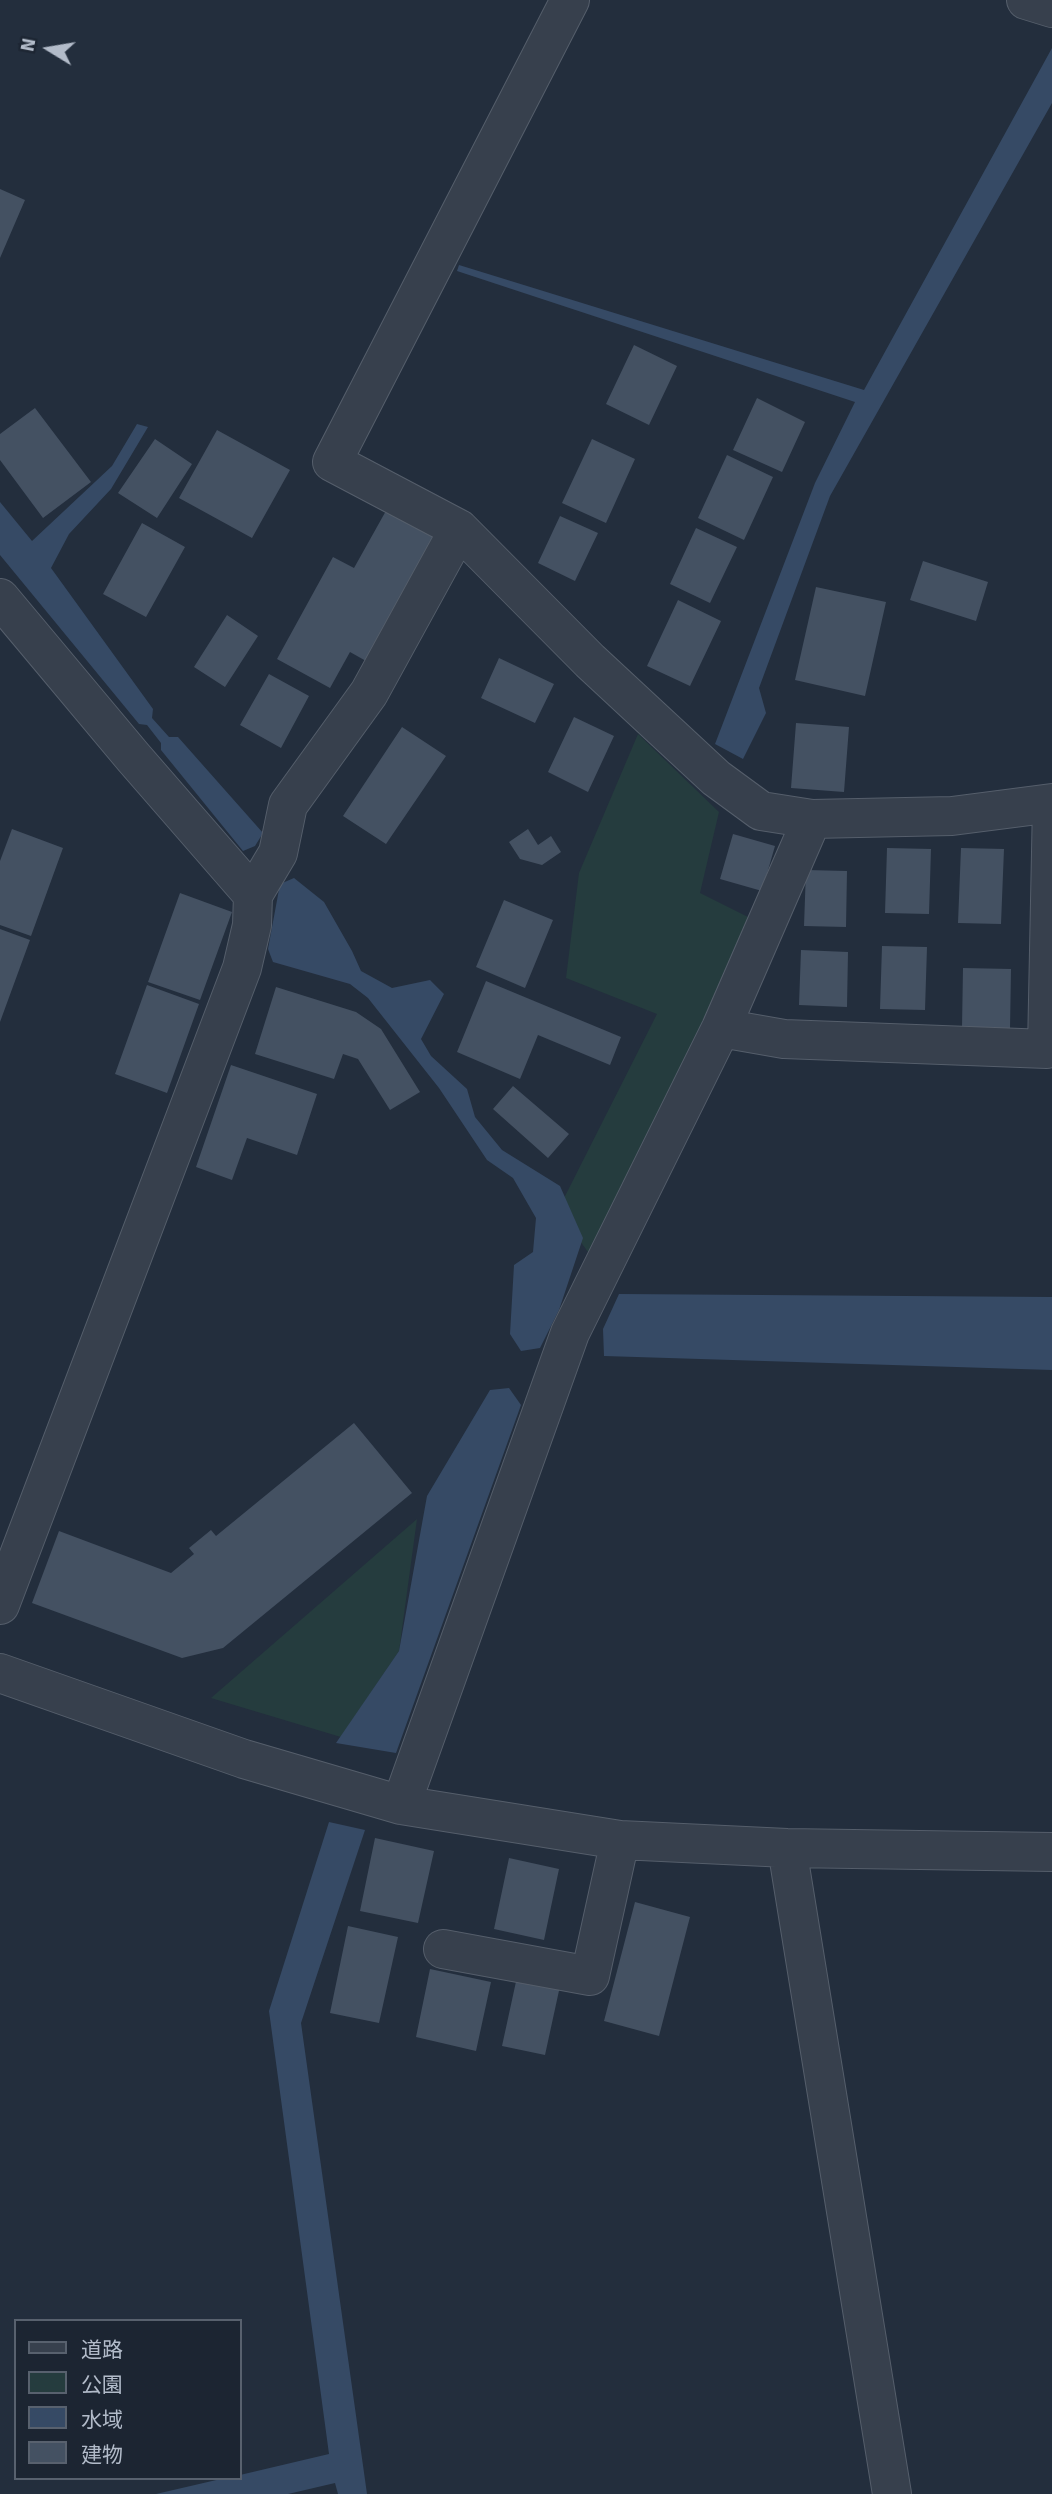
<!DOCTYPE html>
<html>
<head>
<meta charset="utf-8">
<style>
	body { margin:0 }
	#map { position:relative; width:1052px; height:2494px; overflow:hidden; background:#232e3d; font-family:Signika,"Noto Sans JP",sans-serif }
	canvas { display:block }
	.legend { position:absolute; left:14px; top:2319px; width:228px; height:161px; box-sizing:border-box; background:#1c2532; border:2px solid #58616e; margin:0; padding:9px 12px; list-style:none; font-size:21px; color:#b2bbc9 }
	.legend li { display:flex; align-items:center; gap:14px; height:35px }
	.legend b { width:35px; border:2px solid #58616e }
	.north { position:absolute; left:14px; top:14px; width:70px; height:70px; -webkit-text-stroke:5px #1c2532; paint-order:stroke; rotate:281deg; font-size:19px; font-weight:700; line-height:28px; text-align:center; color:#b2bbc9 }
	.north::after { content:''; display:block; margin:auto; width:24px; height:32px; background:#b2bbc9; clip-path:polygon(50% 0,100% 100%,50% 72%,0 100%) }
</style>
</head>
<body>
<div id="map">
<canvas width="1052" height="2494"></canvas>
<ul class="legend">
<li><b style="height:9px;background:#37404d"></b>道路</li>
<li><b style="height:19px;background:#253c3e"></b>公園</li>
<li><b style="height:19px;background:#364a65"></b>水域</li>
<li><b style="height:19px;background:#445162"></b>建物</li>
</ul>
<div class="north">N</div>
</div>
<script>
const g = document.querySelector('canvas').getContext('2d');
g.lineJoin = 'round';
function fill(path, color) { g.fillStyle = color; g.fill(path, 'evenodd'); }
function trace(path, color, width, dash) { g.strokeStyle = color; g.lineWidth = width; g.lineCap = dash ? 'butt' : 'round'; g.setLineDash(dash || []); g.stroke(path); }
const green = new Path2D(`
	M638 734 719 812 700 893 758 922 610 1283 558 1210 657 1014 566 978 579 873Z
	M417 1519 399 1651 341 1737 211 1698Z`);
const water = new Path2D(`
	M1052 48V103L830 496 759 688 766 713 743 759 715 744 815 483 855 402 457 271 459 265 864 390Z
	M137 424 148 427 111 489 69 534 51 568 153 709 152 718 169 737H178L263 833 255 846 243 851 161 750V743L147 725 139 724 0 555V502L32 541 112 466Z
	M294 878 324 902 352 951 361 971 392 988 430 980 444 994 421 1039 431 1056 467 1089 475 1117 502 1150 560 1186 583 1238 559 1310 540 1348 521 1351 510 1334 514 1265 533 1252 536 1218 513 1178 487 1160 439 1088 368 998 350 984 273 962 268 949 280 884Z
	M619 1294 1052 1297V1370L604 1356 603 1329Z
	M509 1388 521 1405 396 1753 336 1743 399 1651 427 1496 490 1390Z
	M329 1822 365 1830 301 2023 367 2494H338L335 2483 288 2494H156L225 2478H240V2475L329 2454 269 2011Z`);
const building = new Path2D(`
	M0 189 25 200 0 258Z
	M634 345 677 366 649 425 606 404Z
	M757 398 805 422 782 472 733 450Z
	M35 408 91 482 43 518 0 460V434Z
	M217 430 290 470 252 538 179 498Z
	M155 439 192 464 157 518 118 493Z
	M592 439 635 459 606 523 562 503Z
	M727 455 773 477 744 540 698 518Z
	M387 509 434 535 366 661 350 652 330 688 277 659 333 557 354 568Z
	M560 516 598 533 575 581 538 563Z
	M142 523 185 547 146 617 103 594Z
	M696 528 737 547 710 603 670 584Z
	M923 561 988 582 976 621 910 600Z
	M816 587 886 602 865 696 795 680Z
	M678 600 721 621 690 686 647 666Z
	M227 615 258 636 225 687 194 667Z
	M499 658 554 684 535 723 481 698Z
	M269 674 309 696 281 748 240 725Z
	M574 717 614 736 588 792 548 772Z
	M796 723 849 727 844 792 791 788Z
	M402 727 446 756 386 844 343 816Z
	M12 829 63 848 31 936 0 925V861Z
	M528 829 538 845 551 836 561 852 542 865 520 859 509 842Z
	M733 834 775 846 762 891 720 879Z
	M887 848 931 849 929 914 885 913Z
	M961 848 1004 849 1001 924 958 923Z
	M806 870 847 871 846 927 804 926Z
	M180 893 232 912 200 1000 148 982Z
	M504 900 553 920 525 988 476 967Z
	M0 929 30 940 0 1022Z
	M882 946 927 947 925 1010 880 1009Z
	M801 950 848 952 847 1007 799 1005Z
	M963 968 1011 969 1010 1029 962 1027Z
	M486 981 621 1037 610 1065 538 1035 520 1079 457 1052Z
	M147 985 199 1004 167 1093 115 1074Z
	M276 987 356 1012 381 1029 420 1092 390 1110 358 1059 343 1054 334 1079 255 1054Z
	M231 1065 317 1094 297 1155 247 1138 232 1180 196 1167Z
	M513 1086 569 1134 548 1158 493 1109Z
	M354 1423 412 1493 223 1648 182 1658 32 1603 59 1531 171 1573 194 1554 189 1548 211 1530 216 1536Z
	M375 1838 434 1851 418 1923 360 1911Z
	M509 1858 559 1869 544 1940 494 1929Z
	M635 1902 690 1917 659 2036 604 2021Z
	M348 1926 398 1937 379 2023 330 2013Z
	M430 1969 491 1982 476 2051 416 2037Z
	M517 1977 560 1986 545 2055 502 2046Z`);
const minor = new Path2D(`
	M570 0 332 462 459 529 590 661 716 778 761 811 812 819 952 816 1052 803 1047 1049 784 1039 721 1028
	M1026 0 1052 8
	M0 598 133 757 253 895
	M0 1605 242 968 252 925 253 895 278 853 288 805 369 693 459 529
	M0 1673 244 1759 401 1805 620 1840 787 1848 1052 1852
	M401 1805 570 1333 721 1028 812 819
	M787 1848 892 2494
	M443 1949 590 1976 620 1840`);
fill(green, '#253c3e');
fill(water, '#364a65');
fill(building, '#445162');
trace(minor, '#555e6b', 40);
trace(minor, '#37404d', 38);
</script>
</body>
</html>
